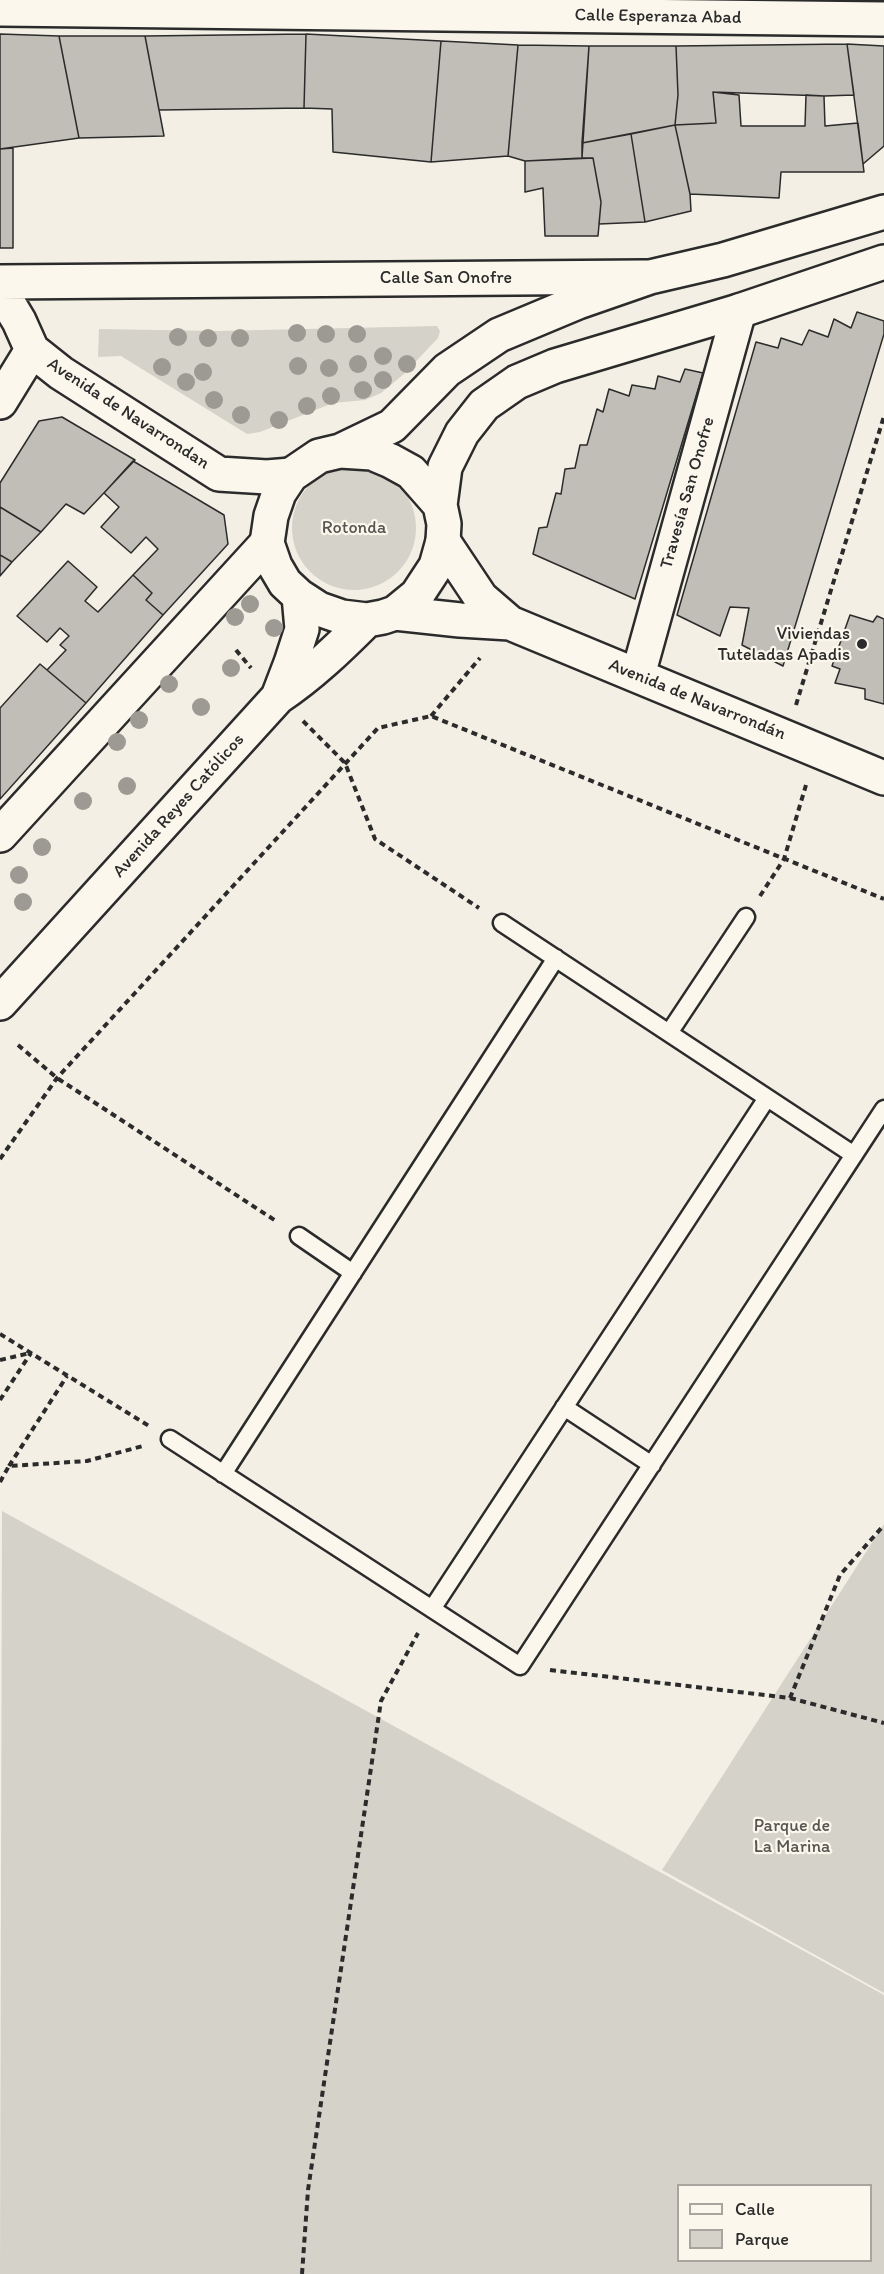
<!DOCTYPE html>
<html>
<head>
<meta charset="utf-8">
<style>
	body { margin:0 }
	#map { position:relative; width:884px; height:2274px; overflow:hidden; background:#f3efe4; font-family:Itim,sans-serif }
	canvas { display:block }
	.legend { position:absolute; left:677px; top:2184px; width:195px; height:78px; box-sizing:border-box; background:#fbf7ec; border:2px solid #a8a59f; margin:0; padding:8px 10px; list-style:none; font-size:18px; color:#2b2b2b }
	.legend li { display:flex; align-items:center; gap:12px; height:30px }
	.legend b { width:30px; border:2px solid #a8a59f }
</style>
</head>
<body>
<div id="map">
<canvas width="884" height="2274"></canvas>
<ul class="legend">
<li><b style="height:8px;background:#fbf7ec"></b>Calle</li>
<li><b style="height:16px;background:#d5d2c9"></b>Parque</li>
</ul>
</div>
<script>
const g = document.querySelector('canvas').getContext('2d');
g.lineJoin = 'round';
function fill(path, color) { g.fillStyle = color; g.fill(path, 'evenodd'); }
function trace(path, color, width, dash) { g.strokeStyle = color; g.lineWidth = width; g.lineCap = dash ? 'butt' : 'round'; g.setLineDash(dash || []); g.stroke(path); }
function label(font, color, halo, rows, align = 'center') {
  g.font = font + ' Itim,sans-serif'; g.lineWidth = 4.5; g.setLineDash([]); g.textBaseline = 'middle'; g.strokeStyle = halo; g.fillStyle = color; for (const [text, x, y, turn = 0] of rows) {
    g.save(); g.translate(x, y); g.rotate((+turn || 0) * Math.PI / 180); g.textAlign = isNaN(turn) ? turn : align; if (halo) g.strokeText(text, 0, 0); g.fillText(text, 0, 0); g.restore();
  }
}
const green = new Path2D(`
	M437 326 440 331 438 338 404 374 381 393 365 400 333 403 260 432 247 434 121 356 98 357 99 329 217 331Z
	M292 528a62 62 0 1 1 124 0a62 62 0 1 1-124 0Z
	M2 1511 884 1995V2274H0ZM678 2186H870V2260H678Z
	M884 1524V1993L662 1870Z`);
const building = new Path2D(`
	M0 34 59 36 79 138 0 149Z
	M306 34 441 41 431 162 333 152 332 109 304 108Z
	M306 34 304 108 159 110 145 36Z
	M59 36H145L164 136 79 138Z
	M441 41 518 45 508 156 431 162Z
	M847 44 884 46V146L863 164Z
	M847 44 854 95 824 96 713 92 716 123 675 125 678 95 676 46Z
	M518 45 589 46 582 158 525 161 508 156Z
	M589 46H676L678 95 675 125 582 143Z
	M713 92 739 95 741 126H805L806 95 824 96 825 126 858 123 864 172H781L779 198 690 194 675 125 716 123Z
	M675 125 690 194 691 211 645 222 631 134Z
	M631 134 645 222 599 224 601 202 593 158H582V143Z
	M13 148V248H0V149Z
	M593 158 601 202 598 236H545L543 188 525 192V161Z
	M857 312 884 321V334L783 666 742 645 749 608 730 607 720 636 677 615 756 342 778 348 781 338 802 345 809 330 828 337 834 319 851 328Z
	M685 369 703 373 635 599 533 554 539 528 547 527 556 493 561 494 565 469 575 468 580 445H587L597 409 603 412 609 389 629 396 632 385 655 389 658 376 680 382Z
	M62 417 135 460 84 514 66 504 41 532 0 507V483L39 421Z
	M133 461 224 515 228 544 163 615 146 600 152 593 133 575 158 549 146 537 131 553 101 527 119 507 104 493Z
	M0 507 41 532 12 562 0 555Z
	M0 555 12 562 0 576Z
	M68 561 97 587 85 601 98 612 133 575 152 593 146 600 163 615 86 703 47 670 66 650 60 645 69 636 60 628 47 642 17 616Z
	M850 615 873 622 877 616 884 619V704L865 699V689L835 683 840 669 832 666Z
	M40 664 86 703 0 799V708Z`);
const path = new Path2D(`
	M236 650 251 668
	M796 705 884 416
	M431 716 480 658
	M303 721 345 763 375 839 479 908
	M760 896 784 859 806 785
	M18 1045 57 1078 276 1221
	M0 1159 57 1078 378 728 431 716 884 899
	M0 1334 149 1426
	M0 1360 30 1353
	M0 1400 31 1353
	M9 1466 67 1376
	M0 1482 9 1466 87 1461 143 1446
	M550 1670 790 1698 840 1575 884 1525
	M790 1698 884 1723
	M302 2274 308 2190 381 1701 418 1633`);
const lane = new Path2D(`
	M502 923 854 1155
	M669 1033 746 917
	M299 1236 353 1273
	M564 1407 652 1465
	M170 1439 520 1666 884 1109
	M223 1474 556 958
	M432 1609 767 1098`);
const street = new Path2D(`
	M0 9 884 19
	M0 282 645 277
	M0 294 7 301 19 321 32 350 61 373 219 474 267 477 291 475
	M0 402 32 350
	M443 541 481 598 510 623 884 778
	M395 613 460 620 510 623
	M638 675 739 311
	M0 835 267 543`);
const secondary = new Path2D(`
	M340 451 372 453 391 461 411 472 440 505 444 524 443 541 436 566 417 595 395 613 383 617 367 620 342 617 319 609 299 596 285 583 275 566 267 543 271 516 279 493 291 475 319 456 340 451 392 426 447 370 499 335 578 302 650 277 723 260 884 212
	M440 505 445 467 462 433 484 405 517 382 555 366 739 311 884 262
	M278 697 291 663 302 629 299 596
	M0 1003 278 697C311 675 339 648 367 620`);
const trees = [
	[297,333],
	[326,334],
	[357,334],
	[178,337],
	[208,338],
	[240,338],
	[383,356],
	[358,364],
	[407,364],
	[298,366],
	[162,367],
	[329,368],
	[203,372],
	[383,380],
	[186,382],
	[363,390],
	[331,396],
	[214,400],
	[307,406],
	[241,415],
	[279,420],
	[250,604],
	[235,617],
	[274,628],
	[231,668],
	[169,684],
	[201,707],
	[139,720],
	[117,742],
	[127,786],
	[83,801],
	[42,847],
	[19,875],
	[23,902]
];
const markers = [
	[862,644,6,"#2b2b2b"]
];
const streetNames = [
	["Calle Esperanza Abad",658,17,1],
	["Calle San Onofre",446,278],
	["Avenida de Navarrondan",128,414,33],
	["Travesía San Onofre",688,493,-74],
	["Avenida de Navarrondán",697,700,22],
	["Avenida Reyes Católicos",179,806,-48]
];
const parkNames = [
	["Rotonda",354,528],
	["Parque de",792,1826],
	["La Marina",792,1847]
];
const poiNames = [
	["Viviendas",850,634],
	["Tuteladas Apadis",850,655]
];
fill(green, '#d5d2c9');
fill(building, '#c0beb6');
trace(building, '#2b2b2b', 1.5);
trace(lane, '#2b2b2b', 21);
trace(street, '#2b2b2b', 38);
trace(secondary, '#2b2b2b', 38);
trace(path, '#2b2b2b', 4, [6, 4.5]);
trace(lane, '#fbf7ec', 16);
trace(street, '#fbf7ec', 33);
trace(secondary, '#fbf7ec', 33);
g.fillStyle = '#9d9a94';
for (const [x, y] of trees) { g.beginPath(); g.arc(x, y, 9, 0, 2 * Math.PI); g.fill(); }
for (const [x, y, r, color] of markers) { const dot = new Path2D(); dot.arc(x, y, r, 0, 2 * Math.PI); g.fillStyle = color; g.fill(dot); trace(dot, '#fbf7ec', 2); }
label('18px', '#2b2b2b', '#fbf7ec', streetNames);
label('18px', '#565552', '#fbf7ec', parkNames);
label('18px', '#2b2b2b', '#fbf7ec', poiNames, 'right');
</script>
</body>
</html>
